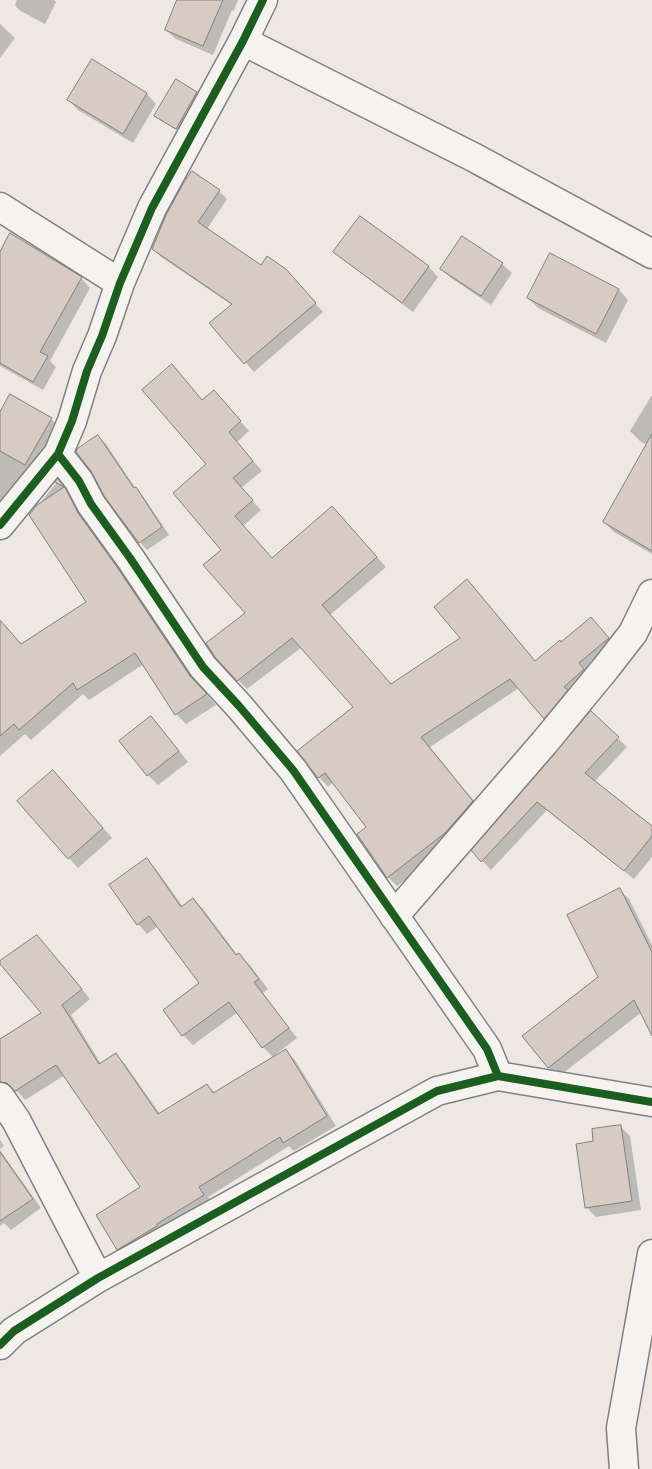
<!DOCTYPE html>
<html>
<head>
<meta charset="utf-8">
<style>
	body { margin:0 }
	canvas { display:block; background:#ede8e2 }
</style>
</head>
<body>
<canvas width="652" height="1469"></canvas>
<script>
const g = document.querySelector('canvas').getContext('2d');
g.lineJoin = 'round';
function fill(path, color) { g.fillStyle = color; g.fill(path, 'evenodd'); }
function trace(path, color, width, dash) { g.strokeStyle = color; g.lineWidth = width; g.lineCap = dash ? 'butt' : 'round'; g.setLineDash(dash || []); g.stroke(path); }
const shadow = new Path2D(`
	M17 0H54L56 2 45 24 19 10 15 5Z
	M178 0H238L234 11 232 10 213 55 176 39 166 30Z
	M0 24 15 38 0 58Z
	M92 61 147 94 156 104 133 143 78 110 69 100Z
	M176 81 196 93 201 98 181 133 160 120 155 115Z
	M219 191 227 199 207 229 262 266 294 279 323 312 254 372 211 323 232 305 161 257 153 249Z
	M360 217 429 267 438 277 413 312 345 261 335 251Z
	M0 254 81 278 90 288 50 361 56 367 43 390 0 366Z
	M551 255 619 290 628 300 606 343 538 308 528 298Z
	M502 264 512 273 491 305 451 278 441 269Z
	M181 375 203 401 214 391 249 431 237 442 262 471 241 488 261 510 243 526 273 560 341 517 386 567 330 615 391 685 462 638 476 590 536 662 561 643 591 618 617 648 554 727 519 688 430 747 482 811 454 843 397 886 388 877 367 827 333 782 328 787 319 777 355 707 302 647 247 689 238 680 247 613 223 550 208 464Z
	M652 395V554L614 532 604 522 648 446 640 441 630 431Z
	M0 414 51 419 60 428 26 488 0 507Z
	M98 436 106 444 136 489 143 496 169 535 147 550 140 542Z
	M58 481 76 502 89 525 128 579 201 688 216 705 186 724 176 714 144 664 89 700 83 694 31 740 25 734 0 756V621L21 645 87 602 30 515Z
	M591 713 627 747 594 782 652 828V857L634 879 547 810 491 870 473 851Z
	M150 717 160 727 188 762 158 785 148 775 121 741Z
	M62 782 112 838 78 868 19 802Z
	M147 860 156 869 183 907 193 899 203 909 238 956 239 955 249 964 268 989 263 993 297 1038 276 1054 277 1055 286 1051 295 1060 336 1126 294 1151 289 1146 208 1197 213 1205 127 1258 118 1249 142 1188 65 1075 25 1100 18 1092 8 1090 0 1094V1041L43 1013 37 936 46 946 90 999 71 1015 101 1064 116 1055 125 1064 160 1114 207 1085 215 1093 274 1058 263 1047 238 1012 193 1045 183 1035 200 983 158 926 147 934 138 924Z
	M620 890 629 899 652 945V1033L642 1012 558 1077 549 1068 524 1036 600 977Z
	M620 1126 630 1136 641 1210 596 1217 586 1207 595 1142Z
	M0 1140 4 1146 0 1149Z
	M0 1150 41 1208 11 1230 4 1223 0 1226Z`);
const building = new Path2D(`
	M177 0H223L203 46 165 30Z
	M92 59 147 93 123 134 67 100Z
	M176 79 197 92 176 129 154 116Z
	M192 171 220 190 198 222 261 265 267 256 286 269 316 303 244 364 209 323 232 304 152 249 166 215 183 184Z
	M360 216 429 266 402 303 333 252Z
	M10 233 82 277 40 352 48 356 33 382 0 363V252Z
	M462 236 503 263 481 296 440 269Z
	M550 253 619 289 596 334 527 298Z
	M172 364 202 400 214 390 241 421 229 432 253 461 233 478 253 500 235 516 272 558 332 506 377 557 322 605 391 684 460 638 434 607 467 579 535 661 560 640 561 642 591 617 609 638 579 663 584 669 564 687 568 690 544 719 510 679 421 737 473 801 445 833 387 878 357 834 366 827 325 773 318 778 297 751 353 707 292 638 237 681 215 657 206 643 245 613 203 565 221 550 173 493 206 464 142 390Z
	M10 394 52 418 25 465 0 451V412Z
	M652 434V551L603 522Z
	M98 435 134 488 136 487 162 527 139 543 104 496 91 471 76 452 77 449Z
	M58 479 66 489 78 513 117 567 190 676 207 694 175 715 135 653 77 690 73 683 19 730 14 724 0 736V620L21 644 86 602 29 515 37 505 64 487 55 482Z
	M591 711 619 737 585 773 652 826V836L624 871 537 802 481 862 471 850Z
	M151 716 179 751 147 776 119 741Z
	M53 770 103 828 68 859 17 801Z
	M147 858 181 907 193 898 236 955 239 953 259 979 254 982 289 1028 262 1048 229 1002 182 1036 163 1010 199 983 149 916 137 925 109 885Z
	M620 888 652 952V1036L634 1000 548 1068 522 1036 598 977 567 915Z
	M37 935 82 989 62 1005 99 1064 116 1053 158 1114 207 1084 213 1093 286 1049 327 1116 283 1143 280 1137 199 1187 204 1195 157 1224V1226L117 1250 96 1215 140 1187 56 1065 15 1091 7 1083 0 1082V1039L41 1013 0 964V961Z
	M621 1125 632 1201 585 1208 576 1144 593 1141 592 1129Z
	M0 1152 33 1199 0 1221Z`);
const minor = new Path2D(`
	M243 41 475 158 652 254
	M0 207 120 283
	M58 454 79 481 91 504 130 558 203 667 239 706 293 770 487 1049 498 1076
	M0 525 58 454 72 421 87 371 102 336 120 283 152 208 243 41 263 0
	M394 916 544 743 605 669 633 633 652 594
	M0 1097 16 1120 98 1278
	M0 1345 14 1331 98 1278 437 1091 498 1076 652 1102
	M624 1469 621 1428 652 1254`);
const cycleway = new Path2D(`
	M58 454 79 481 91 504 130 558 203 667 239 706 293 770 487 1049 498 1076
	M0 525 58 454 72 421 87 371 102 336 120 283 152 208 243 41 263 0
	M0 1345 14 1331 98 1278 437 1091 498 1076 652 1102`);
fill(shadow, '#0003');
fill(building, '#d7cbc3');
trace(building, '#828082', 1);
trace(minor, '#828082', 31);
trace(minor, '#f4f3f0', 28);
trace(cycleway, '#1b5e20', 8);
</script>
</body>
</html>
